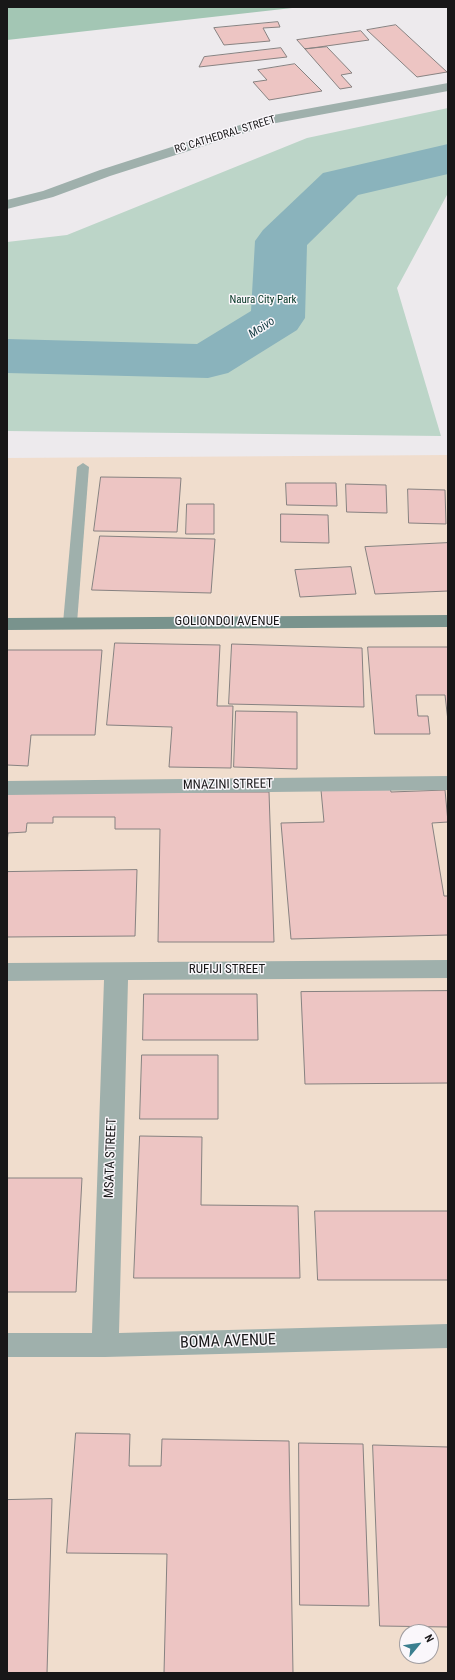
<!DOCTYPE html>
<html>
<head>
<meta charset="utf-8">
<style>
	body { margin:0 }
	#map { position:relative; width:455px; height:1680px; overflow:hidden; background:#edeaed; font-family:"Roboto Condensed",sans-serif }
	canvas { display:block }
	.frame { position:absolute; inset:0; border:8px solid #181718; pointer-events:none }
	.north { position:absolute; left:399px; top:1624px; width:40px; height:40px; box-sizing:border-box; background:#faf7fb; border:1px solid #a09da0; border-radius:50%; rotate:61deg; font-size:11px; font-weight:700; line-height:16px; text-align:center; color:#181718 }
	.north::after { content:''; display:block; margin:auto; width:14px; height:18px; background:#3b7f8f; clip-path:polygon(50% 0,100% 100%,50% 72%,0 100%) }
</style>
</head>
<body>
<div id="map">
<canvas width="455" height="1680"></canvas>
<div class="frame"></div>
<div class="north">N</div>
</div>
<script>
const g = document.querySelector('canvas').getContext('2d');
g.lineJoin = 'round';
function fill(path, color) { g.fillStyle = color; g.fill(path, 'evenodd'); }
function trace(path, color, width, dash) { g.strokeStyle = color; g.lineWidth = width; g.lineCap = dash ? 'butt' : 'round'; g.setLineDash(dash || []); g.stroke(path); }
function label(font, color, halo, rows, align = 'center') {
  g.font = font + ' "Roboto Condensed",sans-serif'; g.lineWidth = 3; g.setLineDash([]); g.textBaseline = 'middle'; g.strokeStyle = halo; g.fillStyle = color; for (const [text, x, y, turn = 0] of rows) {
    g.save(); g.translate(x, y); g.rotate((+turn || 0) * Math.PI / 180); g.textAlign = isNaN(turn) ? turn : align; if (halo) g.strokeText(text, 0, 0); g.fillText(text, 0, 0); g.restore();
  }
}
const commercial = new Path2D(`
	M448 455V1673H7V458ZM407 1632H431V1656H407Z`);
const green = new Path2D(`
	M448 108V193L397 288 441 436 7 431V242L67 235 307 138Z`);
const forest = new Path2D(`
	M7 7H301L7 40Z`);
const river = new Path2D(`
	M448 144V174L358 195 307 245 305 318 297 330 228 373 208 378 7 373V339L197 344 251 311 255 241 263 230 323 173Z`);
const building = new Path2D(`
	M278 22 280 27 263 28 270 41 224 45 214 28Z
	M396 25 447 72 417 77 367 30Z
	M361 31 369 40 305 49 297 40Z
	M327 47 352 73 341 75 352 87 340 89 305 49Z
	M281 48 287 57 199 67 204 57Z
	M295 64 322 91 269 100 253 82 267 80 258 70Z
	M101 477 181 478 177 532 94 531Z
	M286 483H336L337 506 287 505Z
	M346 484 386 485 387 513 347 512Z
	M408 489 445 490 446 524 409 523Z
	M187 504H214V534H186Z
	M281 514 328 515 329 543 281 542Z
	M100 536 215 539 211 593 92 590Z
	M448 543V591L375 594 365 547Z
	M351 567 356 594 300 597 295 570Z
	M115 643 220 645 217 706H233L231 768 169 767 172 727 107 725Z
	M232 644 362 648 364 707 229 704Z
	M368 647H448V721L445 695H416L418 716H428L430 734H375Z
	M7 650H102L95 735H31L28 766 7 765Z
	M236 711 297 712V769L234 767Z
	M390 788 391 792 445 790 448 822 432 823 444 896H448V935L291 939 281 823 324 822 321 790Z
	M7 792H269L274 942H158L160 829H115V817H53V823H27L26 832 8 833 7 843Z
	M137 870 135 936 7 937V872Z
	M448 991V1083L305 1084 301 992Z
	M144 994H257L258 1040H143Z
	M142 1055H218V1119H140Z
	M140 1136 202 1137 201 1205 298 1206 300 1278H134Z
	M7 1178H82L76 1292H7Z
	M315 1211H448V1280H318Z
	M76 1433 130 1434 129 1466H161L162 1439 289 1441 293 1673H164L167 1554 67 1553Z
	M299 1443 363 1444 369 1606 300 1605Z
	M373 1445 448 1447V1627L380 1626Z
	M52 1499 47 1673H7V1500Z`);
const lane = new Path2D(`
	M83 463 89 467 77 623 75 626H65L63 623 77 467Z`);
const street = new Path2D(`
	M448 83V91L276 123 110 176 53 197 7 209V200L43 191 100 170 268 116Z
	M448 776V790L7 795V781Z
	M448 960V978L128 980 119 1333 448 1324V1348L105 1357H7V1333H92L104 980 7 981V963Z`);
const secondary = new Path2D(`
	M448 615V627L7 630V618Z`);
const farStreetnames = [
	["RC CATHEDRAL STREET",225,135,-17]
];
const farParknames = [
	["Naura City Park",263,300]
];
const farWaternames = [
	["Moivo",262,328,-33]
];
const streetNames = [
	["GOLIONDOI AVENUE",227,622],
	["MNAZINI STREET",228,785,-1],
	["RUFIJI STREET",227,970],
	["MSATA STREET",111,1158,-88]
];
const nearStreetnames = [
	["BOMA AVENUE",228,1342,-2]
];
fill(commercial, '#f0ddcd');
fill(green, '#bcd5c8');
fill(forest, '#a3c6b4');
fill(river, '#8ab3bc');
fill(building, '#edc5c3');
trace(building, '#878281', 1);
fill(lane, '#9fb0ac');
fill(street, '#9fb0ac');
fill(secondary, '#79938d');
label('11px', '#181718', '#faf7fb', farStreetnames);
label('11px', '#033523', '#faf7fb', farParknames);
label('italic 12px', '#153c43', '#faf7fb', farWaternames);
label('13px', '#181718', '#faf7fb', streetNames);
label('16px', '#181718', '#faf7fb', nearStreetnames);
</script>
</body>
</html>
